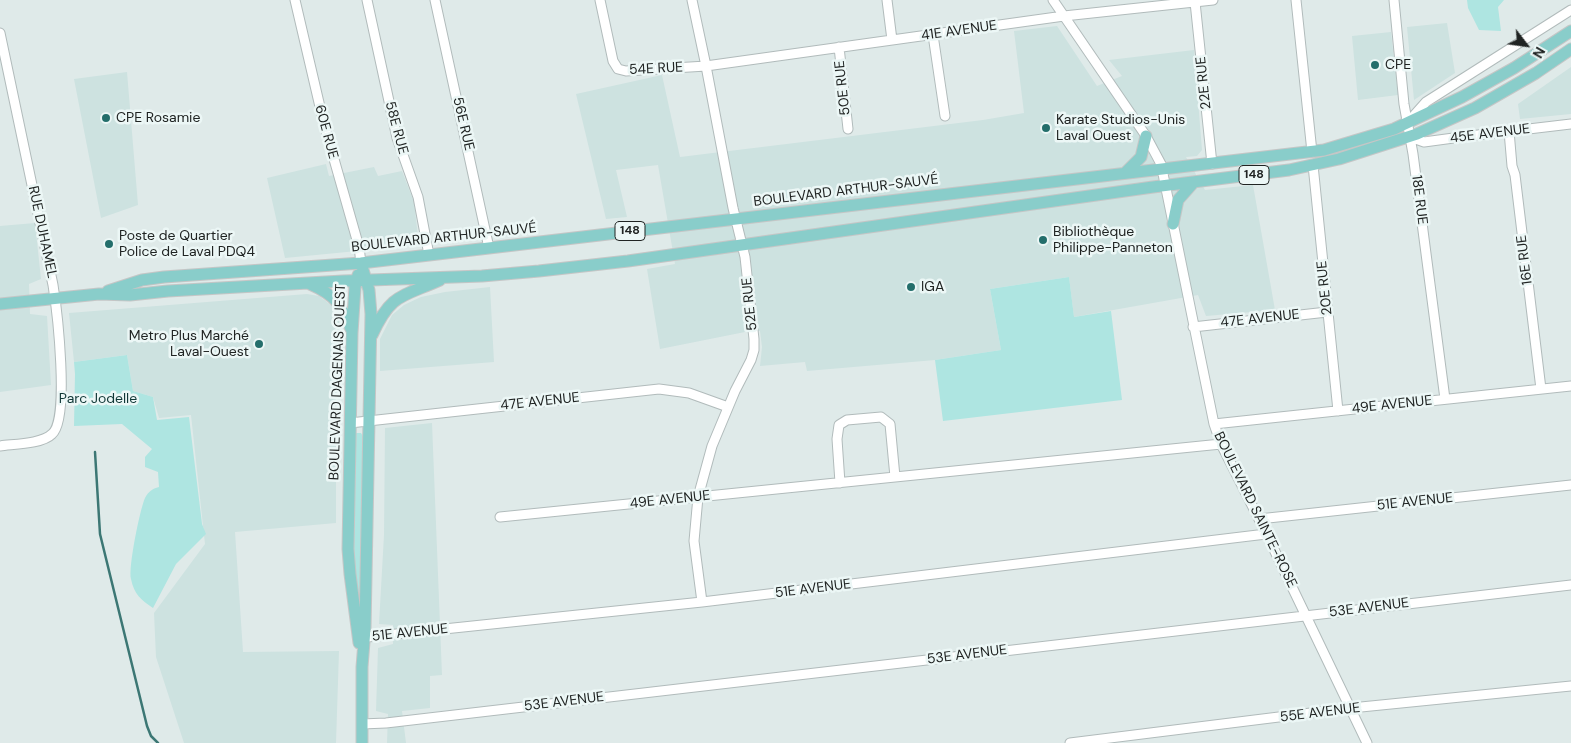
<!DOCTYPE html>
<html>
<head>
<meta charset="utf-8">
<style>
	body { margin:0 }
	#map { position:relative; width:1571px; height:743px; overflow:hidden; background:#dfeae9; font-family:"DM Sans",sans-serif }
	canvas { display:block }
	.north { position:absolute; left:1501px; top:20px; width:50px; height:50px; -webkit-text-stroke:4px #ecf7f6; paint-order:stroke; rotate:120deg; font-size:14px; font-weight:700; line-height:20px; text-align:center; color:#202423 }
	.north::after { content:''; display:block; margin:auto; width:18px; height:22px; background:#202423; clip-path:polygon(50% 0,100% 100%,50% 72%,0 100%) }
</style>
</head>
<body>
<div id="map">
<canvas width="1571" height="743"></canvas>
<div class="north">N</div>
</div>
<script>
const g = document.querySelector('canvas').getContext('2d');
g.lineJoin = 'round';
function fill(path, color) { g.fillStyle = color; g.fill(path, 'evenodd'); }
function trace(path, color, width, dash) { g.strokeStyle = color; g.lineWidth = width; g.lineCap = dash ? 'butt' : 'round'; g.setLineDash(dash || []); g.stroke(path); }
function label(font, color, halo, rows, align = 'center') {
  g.font = font + ' "DM Sans",sans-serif'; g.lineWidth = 5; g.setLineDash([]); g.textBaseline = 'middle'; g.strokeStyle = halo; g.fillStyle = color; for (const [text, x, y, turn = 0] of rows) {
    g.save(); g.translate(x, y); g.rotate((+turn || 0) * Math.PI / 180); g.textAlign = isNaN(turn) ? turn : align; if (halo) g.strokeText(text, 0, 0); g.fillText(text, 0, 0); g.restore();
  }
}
const built = new Path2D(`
	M1447 23 1455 73 1414 100 1407 27Z
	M1057 26 1097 86 1122 76 1109 60 1194 50 1202 150 1197 156 1186 157 1205 190 1253 185 1275 310 1206 316 1198 295 1074 317 1069 277 990 289 1001 350 935 360 807 371 805 362 760 366 762 347 760 331 745 332 660 349 647 269 675 264 658 165 616 170 627 217 606 219 576 94 662 75 680 157 983 120 1024 113 1014 31Z
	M1391 32 1398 95 1358 100 1352 36Z
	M1571 67V114L1520 119 1518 104Z
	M127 72 138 205 101 218 74 79Z
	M326 164 329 176 374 167 378 176 402 171 414 202 419 245 285 258 267 178Z
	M35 223 41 279 29 284 30 314 47 316 51 385 0 392V226Z
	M490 287 494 362 380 371V339L392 315 404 305 421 297 445 292Z
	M307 294 319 296 331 305 339 321 340 339 336 397V523L235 532 243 652 339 651 336 743H184L156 657 154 613 205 544 191 415 159 418 153 397 133 391 127 355 74 362 69 313Z
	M432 423 442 675 430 676V708L402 711 406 743H387L388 714 376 711 378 648 393 644V625L379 624 384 535 385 428Z`);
const green = new Path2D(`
	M1467 0H1504L1498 7 1501 31 1479 30 1468 8Z
	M1069 277 1074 317 1111 311 1122 400 943 421 935 360 1001 350 990 289Z
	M127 355 133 391 153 397 157 420 189 417 202 524 206 534 176 564 153 608C141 600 134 594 131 579 128 568 140 509 145 498 149 491 152 489 159 487L158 472 145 467V457L152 449 122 424 74 426 75 374 74 362Z
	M356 433H361L364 438 361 607 359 608 352 548 355 435Z`);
const stream = new Path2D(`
	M95 452 100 534 147 726 151 736 158 743`);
const minor = new Path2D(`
	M295 0 324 124 359 247 361 263
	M367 0 397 138 418 197 429 255
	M435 0 489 248
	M600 0 613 61 618 69 626 71 706 66 1064 16 1213 0
	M692 0 706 66 733 208 745 257 754 339V350L751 360 735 391 712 446 698 497 694 541 702 602
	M887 0 892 40
	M1053 0 1146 136 1161 164 1214 424 1221 444 1268 537 1367 743
	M1296 0 1312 152
	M1394 0 1404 104 1413 154 1445 399
	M1195 2 1212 164
	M0 33 53 285C57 310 70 419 52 434 42 444 14 444 0 446
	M933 35 945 116
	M839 47 848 129
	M1409 121 1426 102 1571 10
	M1509 131 1512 166 1515 175 1541 389
	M1410 137 1424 142 1461 137 1571 124
	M1313 165 1338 411
	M1193 327 1327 312
	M350 423 659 389 689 393 728 407
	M1214 424 1571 386
	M840 483 837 439 839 425 847 420 881 417 890 424 895 477
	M500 517 1221 444
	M1259 519 1571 485
	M358 638 702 602 1266 534
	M362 724 386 723 1571 585
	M1070 743 1351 708 1571 686`);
const major = new Path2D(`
	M1126 172 1141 157 1146 136
	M1173 224 1178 200 1194 182
	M361 263 369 290 371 314 365 629 362 667V743
	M358 275 355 287 352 333 348 549 350 574 359 643
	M310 284C335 295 341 304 351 329
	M108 291 142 280 164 277 361 263 1324 150 1394 129 1462 97 1514 68 1571 31
	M0 304 99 294 130 295 168 291 343 281 482 276 539 271 628 261 1153 187 1289 170 1339 159 1417 134 1475 108 1496 96 1536 73 1571 49
	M372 335C391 293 402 297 440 280`);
const markers = [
	[1375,65,5,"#236e6b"],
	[106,118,5,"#236e6b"],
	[1046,128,5,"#236e6b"],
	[1043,240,5,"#236e6b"],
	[109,244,5,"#236e6b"],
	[911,287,5,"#236e6b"],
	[259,344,5,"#236e6b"]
];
const shields = [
	[1254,175,30],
	[630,231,30]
];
const shieldNames = [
	["148",1254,175],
	["148",630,231]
];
const streetNames = [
	["41E AVENUE",959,31,-8],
	["54E RUE",656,69,-3],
	["22E RUE",1204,83,-96],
	["50E RUE",843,88,-96],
	["56E RUE",463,124,77],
	["58E RUE",396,128,75],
	["60E RUE",326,132,75],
	["45E AVENUE",1490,134,-7],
	["BOULEVARD ARTHUR-SAUVÉ",846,191,-7],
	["18E RUE",1419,200,83],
	["RUE DUHAMEL",42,232,78],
	["BOULEVARD ARTHUR-SAUVÉ",444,238,-6],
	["16E RUE",1525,260,-97],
	["20E RUE",1325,288,-96],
	["52E RUE",750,304,-96],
	["47E AVENUE",1260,319,-6],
	["BOULEVARD DAGENAIS OUEST",338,382,-88],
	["47E AVENUE",540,402,-6],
	["49E AVENUE",1392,405,-6],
	["49E AVENUE",670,500,-6],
	["51E AVENUE",1415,502,-6],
	["BOULEVARD SAINTE-ROSE",1255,510,64],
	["51E AVENUE",813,589,-7],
	["53E AVENUE",1369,608,-7],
	["51E AVENUE",410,633,-6],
	["53E AVENUE",967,655,-7],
	["53E AVENUE",564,702,-7],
	["55E AVENUE",1320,713,-7]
];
const poiNames = [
	["CPE",1385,65],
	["CPE Rosamie",116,118],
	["Karate Studios-Unis",1056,120],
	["Laval Ouest",1056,136],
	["Bibliothèque",1053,232],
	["Philippe-Panneton",1053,248],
	["Poste de Quartier",119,236],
	["Police de Laval PDQ4",119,252],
	["IGA",921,287],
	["Metro Plus Marché",249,336,"right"],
	["Laval-Ouest",249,352,"right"]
];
const parkNames = [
	["Parc Jodelle",98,399]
];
fill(built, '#cde2e0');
fill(green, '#aee5e1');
trace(stream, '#3c7774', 2.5);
trace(minor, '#b1bbbb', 11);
trace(major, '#c5c6c6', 13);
trace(minor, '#fff', 9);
trace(major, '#89cdca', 11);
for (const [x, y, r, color] of markers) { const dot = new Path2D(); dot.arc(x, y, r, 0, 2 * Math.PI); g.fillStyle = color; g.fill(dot); trace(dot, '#ecf7f6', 2); }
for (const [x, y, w] of shields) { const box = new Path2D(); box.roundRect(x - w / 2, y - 9.5, w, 19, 4); g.fillStyle = '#ecf7f6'; g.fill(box); trace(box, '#202423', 1); }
label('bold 12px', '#202423', null, shieldNames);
label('14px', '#202423', '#ecf7f6', streetNames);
label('14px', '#202423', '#ecf7f6', poiNames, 'left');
label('14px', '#113837', '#ecf7f6', parkNames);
</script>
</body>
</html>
